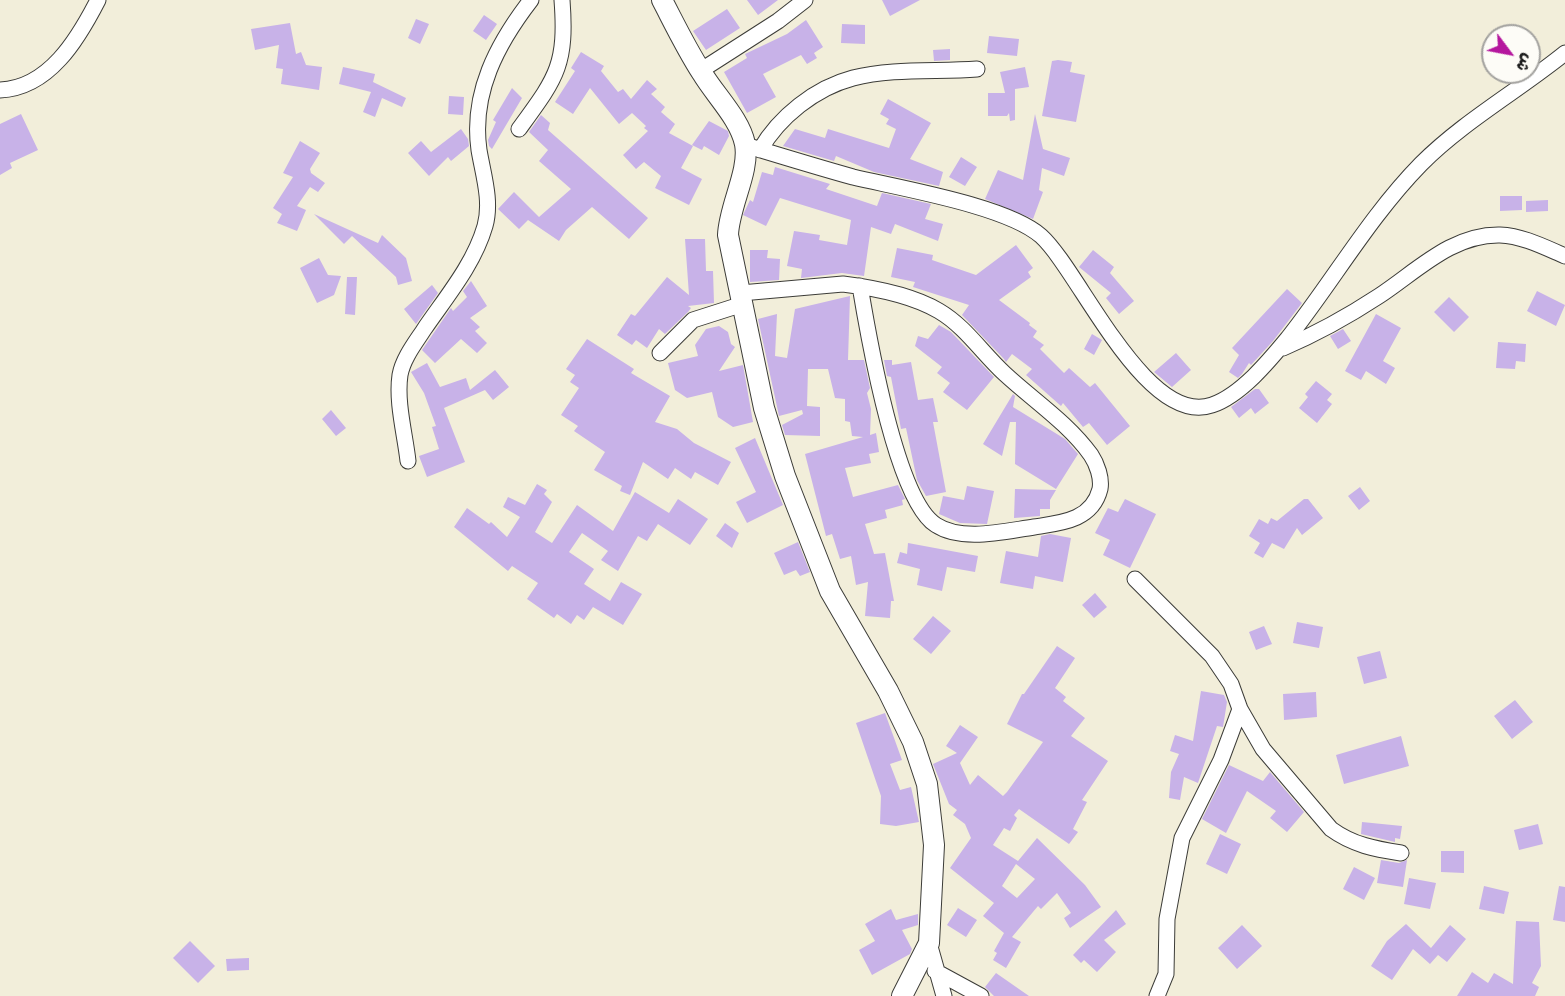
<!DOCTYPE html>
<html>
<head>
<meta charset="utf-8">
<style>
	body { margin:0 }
	#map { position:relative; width:1565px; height:996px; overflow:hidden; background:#f2eeda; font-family:Pangolin,"Playpen Sans Arabic",sans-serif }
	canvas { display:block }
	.north { position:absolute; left:1481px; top:24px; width:60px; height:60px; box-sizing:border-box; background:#fdfcf7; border:2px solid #a3a29f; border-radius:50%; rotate:122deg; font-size:16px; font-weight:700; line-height:24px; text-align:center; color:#1c1c1c }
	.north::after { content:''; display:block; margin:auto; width:21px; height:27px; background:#b5179e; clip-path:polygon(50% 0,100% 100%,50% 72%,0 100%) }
</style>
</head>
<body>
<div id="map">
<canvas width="1565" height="996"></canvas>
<div class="north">ش</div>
</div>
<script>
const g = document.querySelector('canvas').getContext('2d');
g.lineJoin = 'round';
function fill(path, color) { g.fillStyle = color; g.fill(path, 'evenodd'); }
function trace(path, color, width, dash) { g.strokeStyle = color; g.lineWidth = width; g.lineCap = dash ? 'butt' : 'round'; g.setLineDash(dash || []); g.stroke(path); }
const building = new Path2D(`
	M747 0H778L758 15Z
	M882 0H920L890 16Z
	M727 9 740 28 706 50 693 31Z
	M484 15 497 24 486 40 473 31Z
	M416 19 429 24 420 44 408 38Z
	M806 20 823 47 814 53 817 58 807 64 801 55 763 74 776 97 747 113 724 72 747 58 745 54 787 34Z
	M290 23 296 54 301 52 306 65 322 67 319 90 281 84 283 69 276 68 279 45 255 50 251 29Z
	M842 24 865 25V44L841 43Z
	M989 36 1019 39 1017 56 987 53Z
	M950 49V60L934 61 933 50Z
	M581 52 604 66 601 71 618 92 623 89 631 99 647 80 657 89 651 94 665 107 661 112 675 124 669 133 693 146 681 168 702 179 689 205 655 188 661 176 644 162 636 169 623 155 648 131 644 128 646 126 632 113 619 124 590 88 573 114 555 102 575 71 571 68Z
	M1058 60 1072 62 1070 72 1085 75 1076 122 1042 116 1052 61Z
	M343 67 375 74 373 82 406 98 402 107 382 98 375 117 363 112 371 92 339 84Z
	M1025 67 1029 87 1015 89V120L1010 121 1009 113 1007 116H988V93H1005L1000 72Z
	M512 88 522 98 492 149 489 146 488 140 496 122 493 120Z
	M449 96 464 97 463 115 448 114Z
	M888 99 931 123 910 159 943 172 939 186 874 172 836 156 834 161 783 146 795 129 825 138 828 129 889 148 896 129 886 124 889 119 880 114Z
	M21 114 38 150 10 163 12 168 0 175V124Z
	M1035 114 1043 149 1070 158 1064 176 1042 168 1039 190 1043 192 1033 219 985 199 998 170 1023 180Z
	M541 115 550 123 548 130 648 218 629 239 592 207 566 230 559 241 528 220 519 229 498 209 514 192 539 217 571 189 539 161 548 150 529 132Z
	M709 121 728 131 729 136 719 155 704 146 702 150 692 145Z
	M461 129 468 139 469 146 451 161 448 157 429 176 408 153 421 141 431 152Z
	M300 141 320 153 310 169 311 173 325 183 318 192 310 187 297 206 306 210 297 231 277 223 282 214 273 208 293 177 283 173Z
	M961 157 977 167 965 186 949 177Z
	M775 167 830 184 826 189 877 206 882 193 931 204 925 219 943 224 938 241 895 224 891 234 871 227 864 276 842 273 801 278 802 269 787 266 794 231 820 235 819 240 847 245 851 220 780 198 766 226 743 215 750 200 753 202 762 172 773 175Z
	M1500 196H1522V210L1500 211Z
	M1548 200V211L1526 212V201Z
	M314 214 378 243 382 235 406 258 412 281 398 285 396 277 352 236 344 244Z
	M685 239H705L706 271H713L714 303 688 306 691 308 688 312 665 334 659 329 647 348 636 340 632 345 617 335 631 314 635 316 667 277 689 295Z
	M1016 245 1033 268 1028 272 1031 277 999 300 1030 323 1029 325 1037 331 1033 337 1044 345 1040 349 1064 373 1069 368 1090 387 1095 383 1130 426 1107 445 1089 423 1083 427 1063 403 1061 406 1026 375 1032 369 1012 354 1006 362 1004 359 962 315 969 305 913 287 915 282 891 277 897 248 933 255 932 260 976 275Z
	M750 250H768L767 258 780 259 779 280 750 282Z
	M1093 250 1114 267 1110 273 1134 301 1119 314 1106 298 1111 293 1079 267Z
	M319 258 328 275 341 276 334 295 317 303 300 268Z
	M347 277H357L355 315 345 314Z
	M471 281 487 306 470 318 480 327 475 331 487 343 477 353 461 339 435 363 422 350 451 308 453 311 467 297 463 291Z
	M432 285 438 293 416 324 404 309Z
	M1287 289 1302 303 1273 341 1251 365 1249 363 1242 374 1238 378 1229 372 1239 355 1232 348Z
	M1537 291 1565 305 1556 326 1527 311Z
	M850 296 848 360H864L870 388 867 393 871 409 870 435 876 433 879 452 869 454 871 463 845 468 853 497 898 485 905 499 902 500 903 505 885 510 887 518 865 524 874 554 885 553 894 601H891L890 618 865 616 868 582 856 585 851 556 840 559 832 534 826 536 805 454 863 437 852 436 850 422 845 421V399L835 398 828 369H808L807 406 820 407V436L785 435 782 425 803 414 802 410 779 416 758 319 777 314 775 356 787 358 795 309Z
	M1449 297 1469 317 1454 332 1434 312Z
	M1376 314 1401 328 1383 361 1395 368 1386 384 1366 371 1361 380 1345 371Z
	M939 325 951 332 994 377 967 410 943 392 950 383 937 373 942 367 915 346 918 336 928 339Z
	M719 326 728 332 731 344 735 347 719 371 743 365 753 422 733 427 718 417 712 392 687 398 675 390 668 363 698 356 695 345 706 329Z
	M1343 329 1351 341 1338 349 1330 336Z
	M1092 334 1102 340 1094 355 1084 349Z
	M587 339 634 369 631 373 670 396 655 422 677 429 694 443 731 462 718 485 695 472 691 479 675 468 668 479 643 462 630 495 620 491 622 486 594 470 605 452 574 431 578 426 561 415 579 388 570 382 575 375 566 369Z
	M1498 342 1526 344 1525 362 1516 361 1515 369 1496 368Z
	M1176 353 1191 370 1172 387 1154 372Z
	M884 360H892V365L911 362 918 400 933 398 938 422H933L946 492 926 496 917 480 906 428 901 429 891 377 887 376Z
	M427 363 440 387 466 378 470 390 495 370 509 387 493 400 485 390 444 408 465 462 427 477 419 456 439 449 432 427 436 426 424 393 411 372Z
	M1316 381 1332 394 1327 400 1332 404 1317 423 1299 408 1308 397 1305 394Z
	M1259 389 1269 403 1255 414 1251 408 1239 418 1231 407 1255 389Z
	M1013 394 1015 396 1013 407 1065 439 1078 454 1056 489 1015 464 1016 422H1010L1002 456 983 444Z
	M331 410 346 428 336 436 322 419Z
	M755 438 783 505 747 523 736 502 756 492 735 448Z
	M537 484 547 490 544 494 552 502 535 532 552 543 577 505 613 531 635 492 669 513 678 499 708 519 690 545 658 524 647 541 638 536 618 571 601 560 608 551 582 533 569 552 594 569 584 584 610 601 621 582 642 594 623 625 593 607 584 620 577 615 571 624 557 614 554 618 527 599 538 583 512 566 508 571 454 527 467 508 489 524 491 522 507 537 520 517 503 507 508 497 525 505Z
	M967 486 994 491 987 524 960 523 939 514 943 496 964 500Z
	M1360 487 1370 501 1359 510 1348 496Z
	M1015 489 1056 490 1050 500V509H1040V516L1014 518Z
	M1125 499 1156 514 1130 568 1103 555 1110 540 1095 533 1108 508 1118 512Z
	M1304 499H1308L1323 518 1302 535 1297 528 1284 549 1272 543 1263 558 1254 553 1260 543 1249 536 1259 519 1268 524 1271 518 1277 521Z
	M725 523 739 533 732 548 716 536Z
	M1050 534 1071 538 1063 582 1035 576 1033 589 1000 583 1006 551 1038 557 1041 536Z
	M798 542 810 572 800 576 796 570 784 575 774 553Z
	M908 543 978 556 975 572 947 567 942 591 917 585 920 569 897 563 900 552 907 554Z
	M1095 593 1107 607 1094 618 1082 605Z
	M933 616 951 631 931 654 913 639Z
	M1297 622 1323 627 1319 648 1293 643Z
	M1264 626 1272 644 1256 650 1249 632Z
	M1057 646 1075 658 1055 688 1066 697 1063 701 1085 718 1071 736 1108 761 1082 800 1087 802 1073 829 1078 832 1069 844 1019 809 1014 815 1017 818 1010 831 1004 828 993 845 1018 861 1037 838 1085 885 1101 907 1070 928 1064 918 1071 913 1057 893 1041 909 1038 906 1012 937 1021 942 1006 968 993 960 997 953 994 951 1004 933 983 916 994 903 950 868 971 838 965 824 953 815 957 810 949 804 933 764 957 753 946 746 960 725 978 737 960 763 970 785 978 775 1003 796 1007 792 1043 742 1007 724 1022 694H1024ZM1016 864 1035 879 1017 898 1002 886Z
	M1380 651 1387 678 1364 684 1357 657Z
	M1201 691 1224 695 1227 702 1223 727 1217 726 1198 783 1184 777 1180 800 1169 798 1171 772 1179 754 1170 751 1175 735 1193 741Z
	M1316 692 1317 717 1284 720 1283 694Z
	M1515 700 1533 722 1512 739 1494 716Z
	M885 713 902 760 890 764 900 790 911 787 919 822 896 826 880 824 881 796 856 723Z
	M1401 736 1409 766 1344 784 1336 755Z
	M1229 765 1263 781 1270 772 1304 812 1287 832 1270 818 1276 811 1247 791 1226 833 1202 819Z
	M1362 822 1402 826 1400 839 1395 838V842L1361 834Z
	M1538 824 1543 844 1519 850 1514 830Z
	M1220 834 1241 844 1227 874 1206 864Z
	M1441 851H1464V873L1441 872Z
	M1381 860 1399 863 1407 860 1403 887 1377 883Z
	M1354 867 1375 878 1364 900 1343 889Z
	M1409 878 1436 883 1430 909 1404 904Z
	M1484 886 1509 892 1504 914 1479 909Z
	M1559 886 1565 887V922L1553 920Z
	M958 908 977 920 966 937 947 925Z
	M891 909 896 920 918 914V925L902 930 912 949 910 954 872 975 859 950 875 941 865 924Z
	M1116 910 1126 924 1104 940 1116 952 1097 972 1084 960 1081 963 1073 955Z
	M1516 921 1539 922 1541 966 1532 983 1539 987 1535 996H1457L1472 972 1488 983 1494 973 1513 984Z
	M1406 924 1431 948 1450 925 1466 939 1447 962 1438 955 1430 964 1413 949 1392 980 1371 966 1387 941Z
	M1242 925 1262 946 1237 969 1218 948Z
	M190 941 215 966 198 983 173 958Z
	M249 958V970L227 971 226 959Z
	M996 973 1029 996H994L985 987Z`);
const minor = new Path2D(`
	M700 71 778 21 805 0
	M0 90C49 88 78 39 98 0
	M519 129C556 78 567 66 562 0
	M745 145C781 156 817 167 853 177 899 188 1007 206 1041 236 1079 270 1146 428 1212 405 1241 395 1269 361 1288 338 1333 281 1370 216 1421 164 1464 121 1518 91 1565 53
	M760 150C779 117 815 88 853 78 892 68 937 72 977 69
	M741 293 843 284C875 288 912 295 939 311 966 327 982 353 1005 374 1033 400 1068 423 1091 455 1097 464 1102 478 1100 489 1092 521 1060 523 1034 527 1005 531 962 542 936 525 896 500 868 334 860 286
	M1283 348C1316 334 1350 315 1379 296 1417 271 1452 234 1500 235 1523 236 1544 247 1565 256
	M660 353 693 320 743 304
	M408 461C405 434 396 402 400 375 403 358 416 342 425 328 447 296 474 264 485 226 492 201 483 174 479 150 471 93 497 44 531 0
	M1135 579 1212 656 1231 684 1240 709
	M929 943 944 996
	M935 971 981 996
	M1157 996 1166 974 1167 919 1182 838 1221 760 1240 709 1263 749 1331 829C1353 845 1375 849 1401 853`);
const tertiary = new Path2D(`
	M662 0C675 25 687 50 702 73 715 95 740 119 745 144 750 171 729 206 728 235L764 408 785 476 830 591 888 691 913 742 927 784 934 845 929 943 902 996`);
fill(building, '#c8b2e8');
trace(minor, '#3c3c38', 17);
trace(tertiary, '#3c3c38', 22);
trace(minor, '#fff', 15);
trace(tertiary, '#fff', 20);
</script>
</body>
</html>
